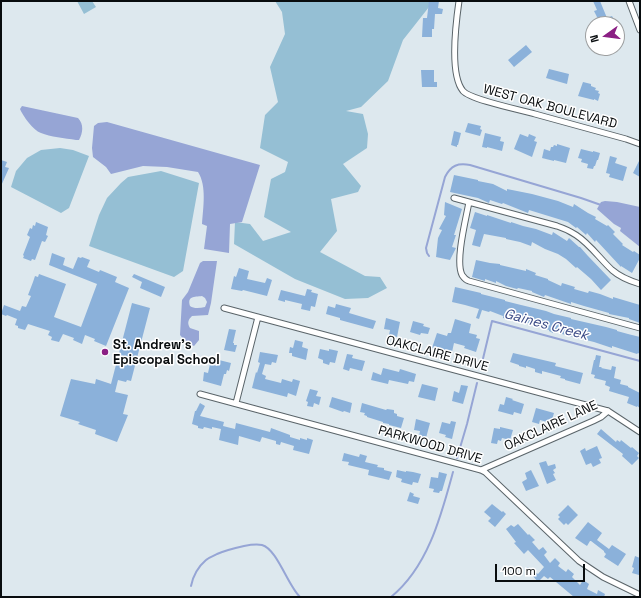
<!DOCTYPE html>
<html>
<head>
<meta charset="utf-8">
<style>
	body { margin:0 }
	#map { position:relative; width:641px; height:598px; overflow:hidden; background:#dde8ee; font-family:"Space Grotesk",sans-serif }
	canvas { display:block }
	.frame { position:absolute; inset:0; border:2px solid #080c0e; pointer-events:none }
	.north { position:absolute; left:585px; top:16px; width:40px; height:40px; box-sizing:border-box; background:#fff; border:1px solid #9c9e9f; border-radius:50%; rotate:256deg; font-size:11px; font-weight:700; line-height:16px; text-align:center; color:#080c0e }
	.north::after { content:''; display:block; margin:auto; width:14px; height:18px; background:#8b1f84; clip-path:polygon(50% 0,100% 100%,50% 72%,0 100%) }
	.scale { position:absolute; left:495px; top:564px; width:90px; height:18px; box-sizing:border-box; border:2px solid #080c0e; border-top:0; padding-left:5px; font-size:12px; line-height:14px; white-space:nowrap; color:#080c0e; -webkit-text-stroke:3px #fff; paint-order:stroke }
</style>
</head>
<body>
<div id="map">
<canvas width="641" height="598"></canvas>
<div class="frame"></div>
<div class="north">N</div>
<div class="scale">100 m</div>
</div>
<script>
const g = document.querySelector('canvas').getContext('2d');
g.lineJoin = 'round';
function fill(path, color) { g.fillStyle = color; g.fill(path, 'evenodd'); }
function trace(path, color, width, dash) { g.strokeStyle = color; g.lineWidth = width; g.lineCap = dash ? 'butt' : 'round'; g.setLineDash(dash || []); g.stroke(path); }
function label(font, color, halo, rows, align = 'center') {
  g.font = font + ' "Space Grotesk",sans-serif'; g.lineWidth = 3; g.setLineDash([]); g.textBaseline = 'middle'; g.strokeStyle = halo; g.fillStyle = color; for (const [text, x, y, turn = 0] of rows) {
    g.save(); g.translate(x, y); g.rotate((+turn || 0) * Math.PI / 180); g.textAlign = isNaN(turn) ? turn : align; if (halo) g.strokeText(text, 0, 0); g.fillText(text, 0, 0); g.restore();
  }
}
const green = new Path2D(`
	M77 1H92L96 7 84 14Z
	M275 1H430L429 7 403 40 388 81 361 107 346 111 363 114 368 134 367 148 343 164 361 186 358 192 331 199 337 231 320 252 365 276 380 277 387 288 368 298 345 299 295 279 234 244 235 222 250 224 263 241 291 232 264 217 271 179 285 172 288 162 260 148 265 115 278 102 270 67 285 34 282 12Z
	M60 148 73 150 89 156 69 208 61 213 11 187 16 171 27 158 41 150Z
	M161 171 199 183 183 271 174 277 89 246 99 215 107 198 121 183 128 177Z`);
const water = new Path2D(`
	M22 106 78 118C84 124 83 133 79 140H76C65 138 50 137 41 133 33 130 23 116 20 109Z
	M107 122 260 165 242 222 230 224 229 253 204 249 207 226 202 224C203 208 207 186 198 172L167 167 143 166 111 174 106 167 93 157 92 148 94 126 98 123Z
	M605 201 617 202 640 207V247L620 231 621 228 614 224 597 209 601 202Z
	M203 261H217L211 303 208 315 192 316C188 320 187 323 190 328L199 331V340L194 346 186 342 180 335 182 300 188 292 200 263ZM202 296 205 298 207 302 205 307C200 308 194 309 190 306 187 296 194 297 202 296Z`);
const stream = new Path2D(`
	M429 256 427 253 426 248 445 177C451 165 458 163 470 165L581 198 601 205
	M481 367 492 321 640 361
	M457 458 467 424 477 383
	M191 586C193 576 199 566 206 560 209 557 214 556 217 554 226 550 235 548 244 546 249 545 257 544 262 545 277 549 288 586 300 597
	M391 597C428 567 441 516 453 472`);
const building = new Path2D(`
	M429 1H439L438 8 443 9 442 14H435L434 29H432V37H422L423 18H427Z
	M593 1H600L607 18 612 16 615 22 611 24H598L596 20 598 19 594 11 597 10Z
	M526 45 532 52 514 67 508 60Z
	M549 69 569 74 567 84 546 78Z
	M421 70H434V82H437V87H422Z
	M583 82 591 84V86L596 88 595 90 599 91 598 93 600 94 598 101 594 99V100L578 96Z
	M468 123 481 126 480 129 482 130 480 136 465 132Z
	M454 131 461 133 458 145H457V147L451 145Z
	M485 133 501 137 500 141 504 142 502 151 487 147V148L482 147Z
	M520 134 528 137 529 134 536 137 534 141 537 142 532 157 514 149Z
	M557 144 570 148 566 163 554 160V161L542 158 544 149 550 151 551 147H553L554 145 557 146Z
	M581 149 593 152V151L600 153 598 160H597L595 166H594L593 169 587 168 588 164 581 162 582 159 578 158Z
	M610 156 617 158 615 163 627 167 623 181 609 177 610 174 606 173Z
	M640 159V177L633 173Z
	M1 160 7 162 5 167 9 168 1 186Z
	M454 175 478 180V181L493 184 507 191V189L532 194 558 201 573 207 574 204 588 213 596 217 595 219 607 226 608 225 615 232 613 234 623 244 622 245 633 252 634 251 640 255V258L632 273 621 266V267L596 240 595 242 587 233 586 235 577 227 576 228 568 222 529 210 528 213 503 203 502 204 490 200 489 203 478 198 450 192Z
	M445 202 462 209 454 235H456L452 247 456 248 450 260 436 257 438 238 442 230 439 229 446 216 444 215Z
	M475 212 487 216V215L511 223V222L523 226 536 229 552 235 553 232 567 241 569 238 579 247H580L588 256 611 280 601 290 591 279 577 267 576 268 566 259 558 254 545 249 532 242 531 246 520 242 506 239V238L484 234 480 247 472 245 476 230 470 228Z
	M36 222 48 227 46 235 48 236 45 242 42 241 35 260 32 259 31 261 23 258 24 256 23 255 30 237 27 235 30 228 32 229 33 225 35 226Z
	M52 253 65 258 63 265 73 269 78 257 81 258 82 257 90 260 87 267 99 272 100 270 117 277 115 282 129 288 106 346 94 341 95 339 85 335 82 344 73 340 74 338 63 334 59 342 51 340 52 337 48 335 50 331 28 324 25 330 18 328V326L15 325 17 319 7 315 6 316 1 314 4 305 20 311 22 306 26 307 31 296 28 295 33 282 35 276 38 277 39 274 66 284 54 317 81 327 97 284 49 265Z
	M476 260 490 263 500 264V265L526 271V269L536 273 535 275 548 279V280L561 286 562 283 575 287 574 289 588 293 589 291 600 294 613 299V297L640 305V323L629 319V318L609 314V313L584 306 571 302V304L545 295 544 297 532 292V291L518 288 517 289 506 286 496 281V283L485 279V281L472 277Z
	M239 268 249 271 247 279 265 283 267 278 272 280 267 296 243 290 242 291 231 289 234 276 236 277Z
	M134 274 165 287 161 297 140 288 142 282 132 277Z
	M455 287 481 293V294L505 300V301L521 305 546 311 554 314 571 318V319L606 327 617 330V331L628 334 640 337V354L638 353 637 354 612 346V348L594 342 562 334V332L553 330V333L549 331V330L525 322 507 318V319L503 318V316L490 311 489 312 482 310 479 319 476 318 479 309 465 305 452 302Z
	M307 289 312 290 311 292 318 294 315 307 311 306 310 311 301 309 302 304 285 300V302L278 300 281 290 305 296Z
	M132 303 150 308 131 381 127 380 126 382 118 380 115 392 128 395 123 414 128 415 117 442 95 434 96 430 78 424 80 422 60 416 71 379 95 384 96 379 111 384Z
	M336 304 351 308 349 313 376 321 373 329 340 320V318L326 314 328 306 335 308Z
	M386 318 400 322 397 337 389 335 390 330 384 329Z
	M455 319 471 324 469 333 477 335 476 338 480 339 476 352 464 348 465 346 454 343 452 352 441 349 440 350 432 348 437 333 447 336 448 333H451Z
	M413 321 424 324 423 326 430 328 428 334 421 333 420 335 410 332Z
	M229 329 236 330 233 343H234V345H237L235 352 224 350Z
	M295 340 303 342 302 347 308 349 306 360 292 356V353H289L290 347 293 348Z
	M320 349 329 351V349L338 351 335 363 330 362 329 365 323 363V360L318 358Z
	M260 352 278 355 276 363 272 362 271 365 265 364 262 374 266 376 265 379 281 383 282 379 292 382 293 379 300 381 296 396 288 393 287 397 252 388 256 372 257 373 260 363 258 362Z
	M513 353 556 363 555 366 583 373 580 384 565 380V379L560 378 561 376 542 371V374L535 372V369L526 366V368L523 367 519 366V365L510 362Z
	M347 354 353 355 352 358 365 361 362 371 350 368 349 371 343 369Z
	M596 355 601 356 599 367H602L601 368 611 370 612 366 616 367 614 378 621 380 620 384 628 386V387L640 393V408L637 406V407L627 403 629 397 609 391 610 387 605 385 606 381 594 378 595 375 591 374 594 360H595Z
	M219 360 231 363 229 371 227 370 226 374H224L221 386 203 381 204 372 208 373 210 364 217 366Z
	M383 368 399 372 400 369 416 374 414 382 409 381 408 384 389 380 388 384 371 380 373 372 381 375Z
	M422 384 438 388 435 401 418 397Z
	M461 385 468 386 463 404 452 401 454 391 459 393Z
	M310 389 318 391 316 396 321 397 319 405 314 403 313 407 307 406 308 402 306 401Z
	M332 397 352 403 350 413 344 411 343 412 329 407Z
	M506 397 513 399 512 400 524 404 521 414 514 412 513 415 498 411 500 404 504 405Z
	M200 403 205 406 200 416 224 422 223 426 235 429 236 423 270 432 271 428 290 435V437L300 440V438L307 440V438L313 440 309 454 293 450 294 446 281 442 280 445 276 444V441L262 437 260 442 239 436 238 445 219 440 221 429 212 427V429L204 427 203 429 198 428V426L192 424 195 411H196Z
	M362 403 386 410 387 409 394 410V413L397 414V416L404 418 401 428 389 425V424L383 423V422L367 417V416L364 415 365 413 360 412Z
	M536 408 554 413 551 423 540 420 539 424 532 422Z
	M416 419 430 423 426 438 419 436 420 431 414 430Z
	M451 421 456 422 452 439 445 437 446 435 439 433 442 422 450 424Z
	M500 427 513 430 510 440 502 438 501 441 498 440 497 444 491 443 494 428 500 429Z
	M601 429 616 442 617 440 620 442 621 440 631 448 632 447 639 453 637 456 639 458 632 465 622 456 623 454 597 434Z
	M597 446 602 458 599 459 601 463 593 467 591 463 586 465 580 451 585 448 586 451Z
	M344 453 359 457 360 454 367 456 365 462 378 465 377 467 384 468V470L392 472 389 480 368 475 369 470 348 465 349 462 342 461Z
	M546 461 548 466 555 464 556 468 553 470 555 473 553 474 556 480 547 484 539 463Z
	M397 470 406 472V471L413 472 421 474 418 483 413 482 412 485 401 482 402 479 396 477Z
	M531 470 539 486 526 491 522 482 527 479 525 473Z
	M439 472 447 474 442 491H440L439 493 433 492 434 489 429 488 431 477 438 478Z
	M410 492 414 494 413 496 420 498 418 504 407 501Z
	M492 504 502 512 503 511 506 514 495 527 488 521 491 518 484 512Z
	M568 505 578 515 568 525 566 523 564 525 558 519 560 517 558 515Z
	M588 522 602 533 597 540 609 549 612 545 626 554 618 566 604 557 606 554 604 552V551L591 541H590L587 546 575 538Z
	M518 524 528 535 529 534 535 540 532 542 539 550 543 547 547 552 544 555 550 563 555 558 560 563 558 566 566 572 568 569 574 574 572 577 580 585 583 580 589 584 587 589 597 594 598 590 605 594 604 597H574L550 577 548 579 544 576 538 582 526 568 528 567 538 574 544 567 528 550 524 554 514 543 516 542 506 529 511 525 514 527Z
	M635 556 640 558V573L639 575 632 573 634 568 632 567Z`);
const street = new Path2D(`
	M459 1C456 22 449 74 463 91 471 100 521 110 535 114 565 122 596 131 626 139L640 144
	M629 1 640 30
	M454 198 557 226C563 228 570 231 576 235 590 244 600 259 612 270 620 277 630 281 640 284
	M469 202C466 219 455 261 462 275 464 278 466 280 469 281L640 328
	M224 308 608 411 640 432
	M200 394 481 470 485 472 579 561 603 577 640 595
	M236 403 258 317
	M481 470 593 421 601 417 608 411`);
const markers = [
	[105,352,4,"#8b1f84"]
];
const streetNames = [
	["WEST OAK BOULEVARD",550,107,15],
	["OAKCLAIRE DRIVE",437,354,15],
	["OAKCLAIRE LANE",551,426,-25],
	["PARKWOOD DRIVE",430,445,16]
];
const poiNames = [
	["St. Andrew's",113,345],
	["Episcopal School",113,360]
];
const waterNames = [
	["Gaines Creek",546,325,15]
];
fill(green, '#95bfd4');
fill(water, '#96a5d5');
trace(stream, '#96a5d5', 2);
fill(building, '#8bb1da');
trace(street, '#5a6469', 7);
trace(street, '#fff', 5);
for (const [x, y, r, color] of markers) { const dot = new Path2D(); dot.arc(x, y, r, 0, 2 * Math.PI); g.fillStyle = color; g.fill(dot); trace(dot, '#fff', 1.5); }
label('13px', '#080c0e', '#fff', streetNames);
label('bold 13px', '#080c0e', '#fff', poiNames, 'left');
label('italic 14px', '#3a4a86', '#fff', waterNames);
</script>
</body>
</html>
